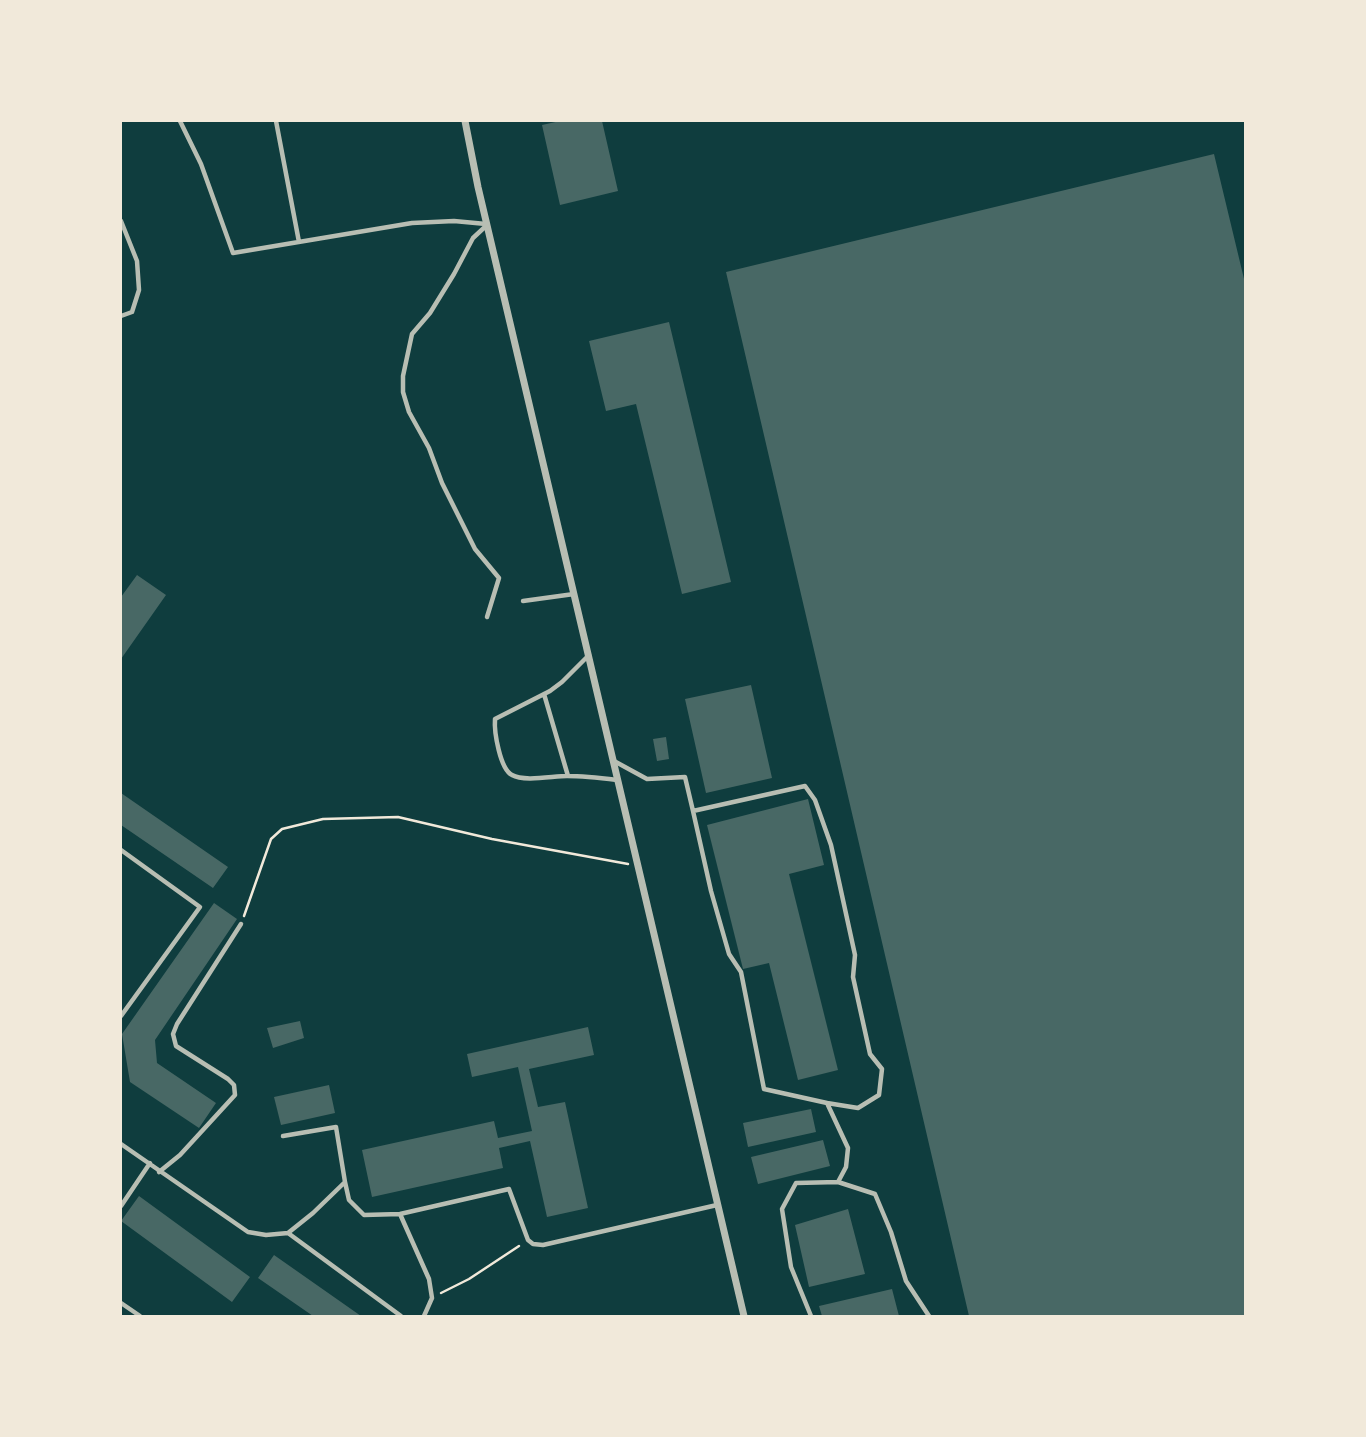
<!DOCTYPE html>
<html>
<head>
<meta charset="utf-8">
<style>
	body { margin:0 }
	#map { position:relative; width:1366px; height:1437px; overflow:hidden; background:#0f3d3e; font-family:"Alegreya Sans",sans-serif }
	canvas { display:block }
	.frame { position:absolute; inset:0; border:122px solid #f1e9da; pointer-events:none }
</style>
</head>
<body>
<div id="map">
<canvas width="1366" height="1437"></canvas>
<div class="frame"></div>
</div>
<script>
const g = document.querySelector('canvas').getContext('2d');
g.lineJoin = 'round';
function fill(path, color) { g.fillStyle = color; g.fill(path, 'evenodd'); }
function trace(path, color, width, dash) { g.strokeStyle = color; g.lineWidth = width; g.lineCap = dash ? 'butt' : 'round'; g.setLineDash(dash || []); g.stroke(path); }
const building = new Path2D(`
	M560 121H602L618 191 560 205 542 125Z
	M1214 154 1245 283V1316H969L726 272Z
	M669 322 731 582 682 594 636 404 606 411 589 341Z
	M137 575 166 595 121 659V597Z
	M751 685 772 778 706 793 685 699Z
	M666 737 669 759 657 761 653 739Z
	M121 793 228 867 213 888 121 825Z
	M808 799 824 865 789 874 838 1070 798 1080 769 963 743 969 707 825Z
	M214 903 237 919 155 1040 157 1063 216 1103 199 1128 130 1082 122 1034Z
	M300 1021 304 1038 273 1048 267 1028Z
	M588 1027 594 1055 529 1069 538 1107 565 1102 588 1208 547 1217 530 1141 499 1148 503 1168 372 1197 362 1150 494 1121 498 1138 532 1131 518 1067 472 1077 467 1054Z
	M329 1085 335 1113 281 1125 274 1097Z
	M811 1109 816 1132 748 1147 743 1123Z
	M823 1140 830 1166 758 1184 751 1157Z
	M139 1196 250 1277 232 1302 121 1221Z
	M848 1209 865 1274 809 1287 795 1225Z
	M274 1255 361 1316H313L258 1278Z
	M892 1289 899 1316H822L819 1306Z`);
const path = new Path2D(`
	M244 916 271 839 282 829 323 819 398 817 492 839 628 864
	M441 1293 469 1279 519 1246`);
const service = new Path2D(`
	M180 121 201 164 233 253 412 223 454 221 486 224
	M276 121 299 242
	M121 221 137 261 139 290 132 312 121 316
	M487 225 473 238 454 274 430 313 412 334 403 376V392L409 412 429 448 442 483 475 549 499 578 487 617
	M523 601 574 594
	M589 655 562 682 550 691 495 719C494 732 500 769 512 775 524 782 553 776 567 776 584 776 601 778 617 780
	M544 694 568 776
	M614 761 647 779 685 777 693 811 805 786 815 800 831 845 855 955 853 977 870 1054 882 1069 879 1095 858 1108 827 1103
	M693 811 711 891 729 954 741 972 764 1089 827 1103 848 1148 846 1167 838 1182
	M121 850 200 907 121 1016
	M283 1136 336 1127 345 1182 313 1213 288 1233
	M121 1144 248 1232 266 1235 288 1233 401 1316
	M159 1172 180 1155 235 1095 234 1085 228 1079 176 1046 173 1034 177 1024 241 924
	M345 1182 349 1200 364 1215 400 1214 509 1189 528 1240 533 1244 543 1245 717 1205
	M121 1206 150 1163
	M400 1214 429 1279 432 1298 424 1316
	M121 1303 140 1316
	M811 1316 791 1267 782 1209 796 1183 838 1182 875 1194 891 1232 906 1281 929 1316`);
const minor = new Path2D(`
	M465 121 478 187 744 1316`);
fill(building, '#486865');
trace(path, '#f1e9da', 2.5);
trace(service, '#b8beb3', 4.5);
trace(minor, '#b8beb3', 7);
</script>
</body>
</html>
